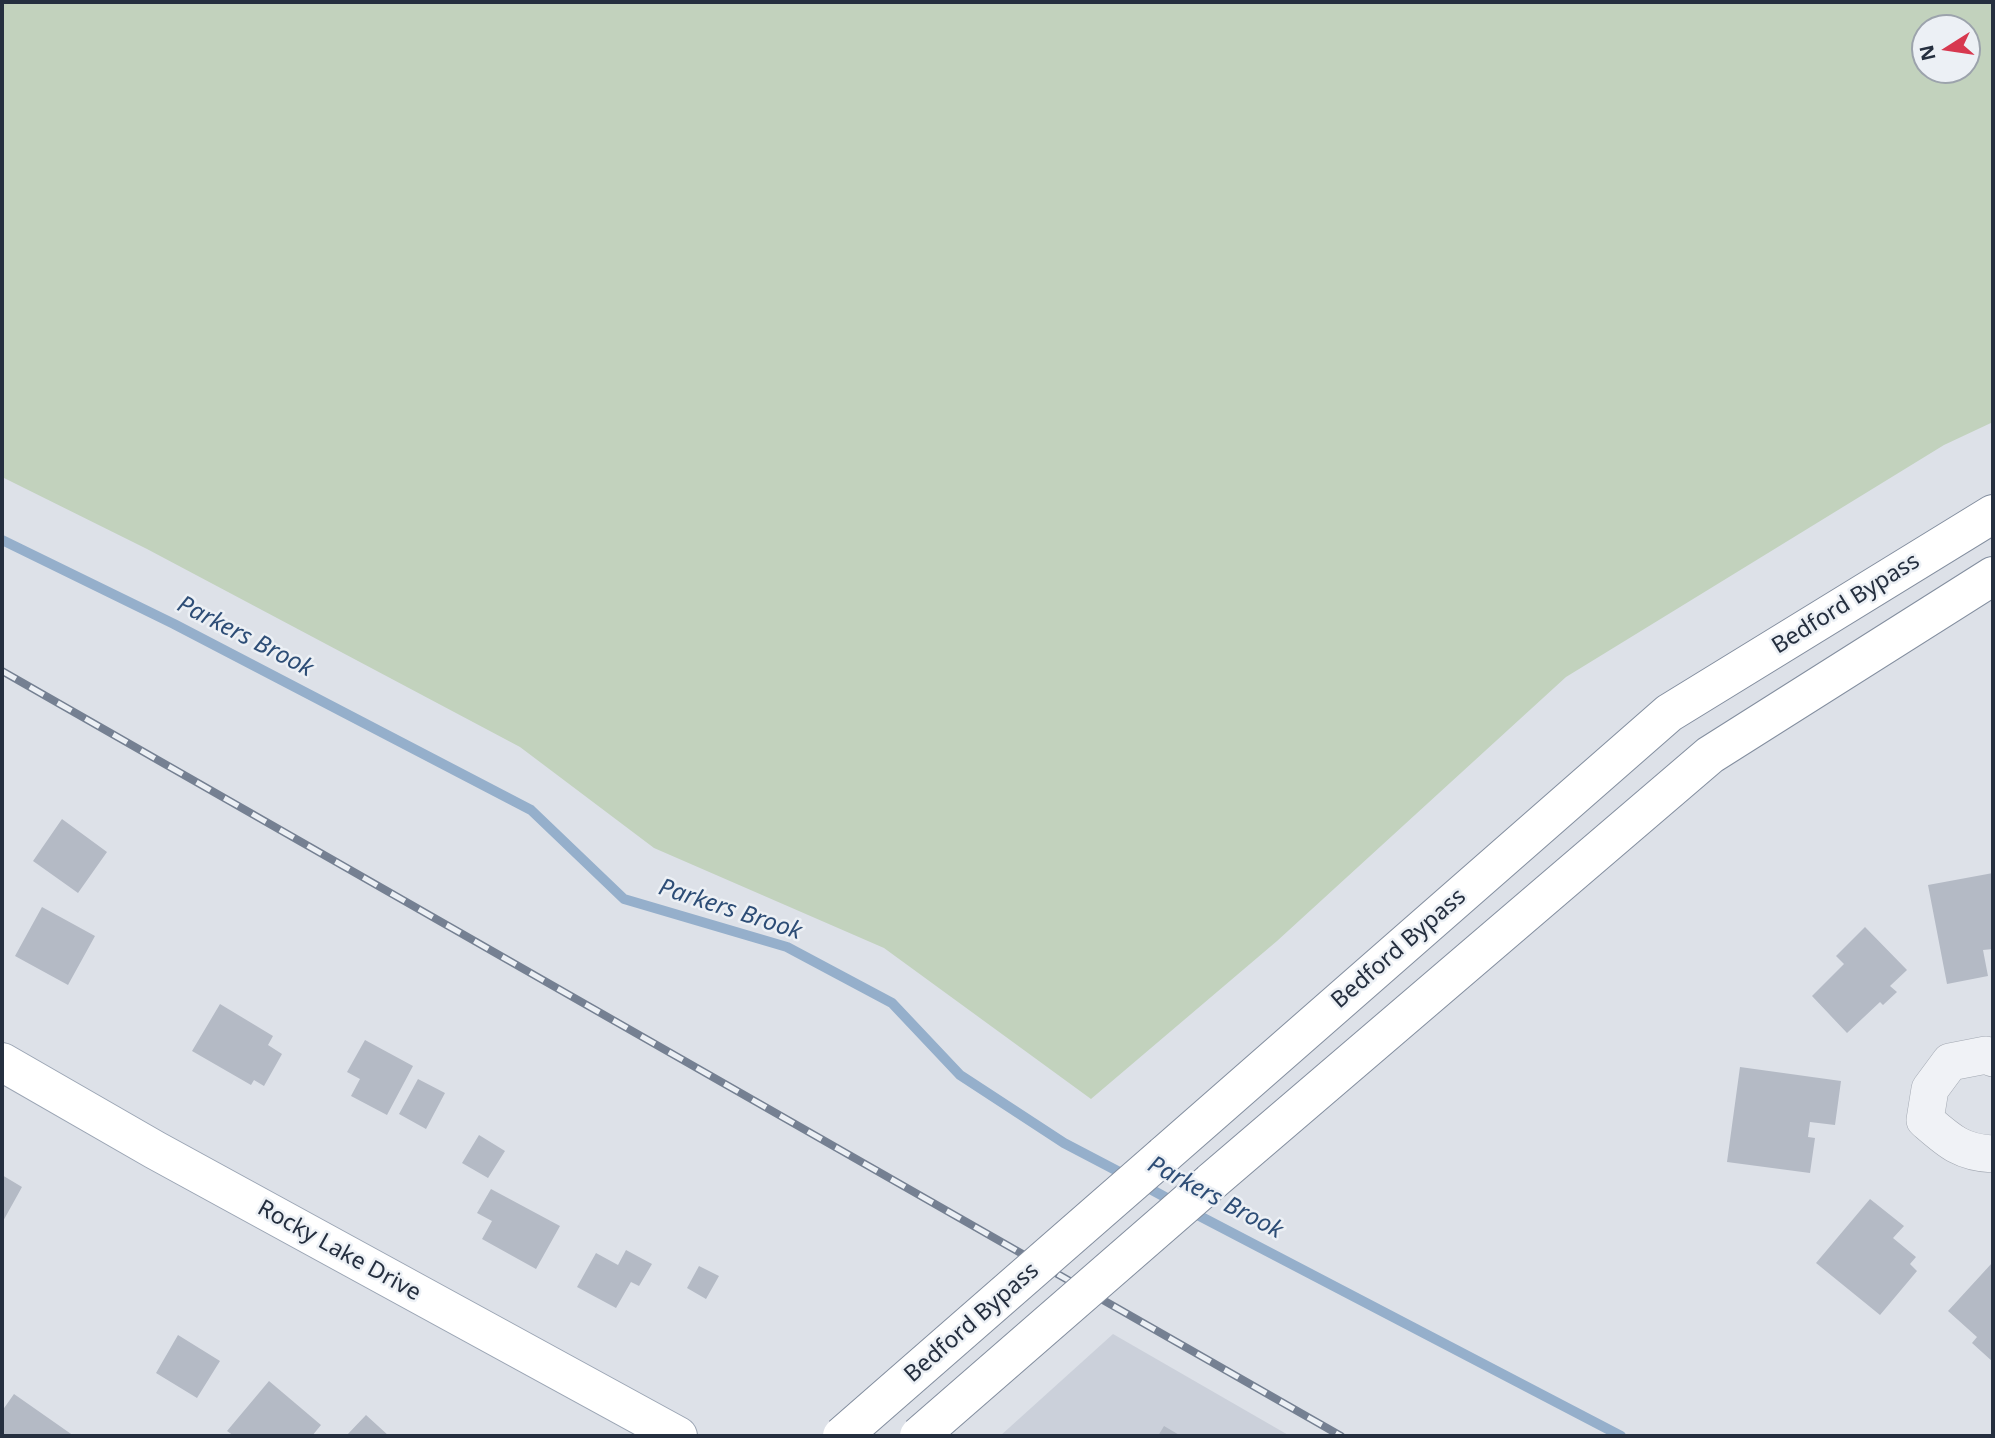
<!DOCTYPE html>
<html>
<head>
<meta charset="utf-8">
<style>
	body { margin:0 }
	#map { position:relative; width:1995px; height:1438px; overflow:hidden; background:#dde1e8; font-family:"Noto Sans",sans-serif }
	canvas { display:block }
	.frame { position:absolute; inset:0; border:4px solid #252f3f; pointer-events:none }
	.north { position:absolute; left:1911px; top:14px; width:70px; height:70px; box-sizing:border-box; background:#ecf0f5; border:2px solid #9ca3ac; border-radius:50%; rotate:258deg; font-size:19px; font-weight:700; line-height:28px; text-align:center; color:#252f3f }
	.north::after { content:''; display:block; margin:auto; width:24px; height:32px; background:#d7384f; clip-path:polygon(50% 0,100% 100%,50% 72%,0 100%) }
</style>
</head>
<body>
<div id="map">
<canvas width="1995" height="1438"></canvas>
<div class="frame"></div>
<div class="north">N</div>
</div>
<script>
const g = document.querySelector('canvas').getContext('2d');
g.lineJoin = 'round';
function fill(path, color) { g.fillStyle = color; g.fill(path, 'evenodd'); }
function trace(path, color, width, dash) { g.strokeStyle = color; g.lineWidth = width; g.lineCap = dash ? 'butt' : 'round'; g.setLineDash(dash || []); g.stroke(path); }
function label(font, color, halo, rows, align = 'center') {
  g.font = font + ' "Noto Sans",sans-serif'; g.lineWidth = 5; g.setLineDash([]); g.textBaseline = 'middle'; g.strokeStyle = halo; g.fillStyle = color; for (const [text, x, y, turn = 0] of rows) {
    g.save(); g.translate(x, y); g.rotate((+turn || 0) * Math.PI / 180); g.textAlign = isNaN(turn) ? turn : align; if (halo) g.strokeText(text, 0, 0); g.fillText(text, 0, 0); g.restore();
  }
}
const built = new Path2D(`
	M1113 1334 1290 1436H1000Z`);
const green = new Path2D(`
	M2 2H1993V422L1944 445 1566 677 1277 941 1091 1099 884 948 654 848 520 747 147 549 2 477ZM1925 28H1967V70H1925Z`);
const stream = new Path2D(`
	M2 540 174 624 531 810 624 899 787 947 892 1003 960 1075 1064 1143 1127 1176
	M1141 1184 1176 1203
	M1190 1211 1621 1436`);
const building = new Path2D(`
	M62 819 107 852 78 893 33 861Z
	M1993 873V949L1983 950 1988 976 1947 984 1928 885Z
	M42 907 95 936 68 985 15 956Z
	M1865 927 1907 970 1890 986 1897 992 1883 1005 1880 1002 1847 1033 1812 996 1844 964 1836 956Z
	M220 1004 273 1036 268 1045 282 1054 264 1086 254 1080 251 1085 192 1051Z
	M365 1040 413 1066 387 1115 351 1096 360 1079 347 1072Z
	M1740 1067 1841 1081 1835 1125 1810 1122 1808 1137 1815 1138 1810 1173 1727 1162Z
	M418 1079 445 1093 426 1129 399 1114Z
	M479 1135 505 1151 488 1178 462 1163Z
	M2 1175 22 1187 2 1223Z
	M491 1189 560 1226 536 1269 482 1239 492 1221 477 1213Z
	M1870 1199 1904 1226 1893 1238 1916 1257 1910 1264 1917 1271 1880 1315 1816 1263Z
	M626 1250 652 1264 639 1286 631 1282 616 1308 577 1287 596 1253 618 1265Z
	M1992 1263 1993 1264V1362L1972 1343 1977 1337 1948 1311Z
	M699 1266 719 1276 706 1299 687 1288Z
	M178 1335 220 1361 197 1398 156 1373Z
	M269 1381 321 1425 312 1436H234L227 1431Z
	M14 1394 74 1436H2V1411Z
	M366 1415 389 1436H346Z
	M1164 1426 1181 1436H1158Z`);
const street = new Path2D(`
	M1993 1058 1986 1055 1950 1062 1930 1089 1925 1120C1948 1140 1961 1153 1993 1154`);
const primary = new Path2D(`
	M2 1062 155 1150 678 1436`);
const highway = new Path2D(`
	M1164 1155 1669 713 1993 514
	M1211 1182 1710 755 1993 576`);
const rail = new Path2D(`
	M2 671 1341 1436`);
const highwayBridge = new Path2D(`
	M842 1436 1164 1155
	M919 1436 1211 1182`);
const streetNames = [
	["Bedford Bypass",1846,604,-32],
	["Bedford Bypass",1399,949,-41],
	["Rocky Lake Drive",339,1251,29],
	["Bedford Bypass",972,1323,-41]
];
const waterNames = [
	["Parkers Brook",245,637,27],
	["Parkers Brook",730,910,18],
	["Parkers Brook",1215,1198,28]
];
fill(built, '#cbd0da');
fill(green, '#c2d2bd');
trace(stream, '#95afcb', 10);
fill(building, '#b4bac5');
trace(street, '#a2a8b2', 38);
trace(primary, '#9ba5b4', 40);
trace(highway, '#838e9f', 40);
trace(street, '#f0f2f6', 37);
trace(primary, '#fff', 38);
trace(highway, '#fff', 38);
trace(rail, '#758092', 8);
trace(rail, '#ecf0f5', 5, [16]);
trace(highwayBridge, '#838e9f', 40, []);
trace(highwayBridge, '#fff', 38);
label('23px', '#252f3f', '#ecf0f5', streetNames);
label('italic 24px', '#2d4d76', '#ecf0f5', waterNames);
</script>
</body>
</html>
